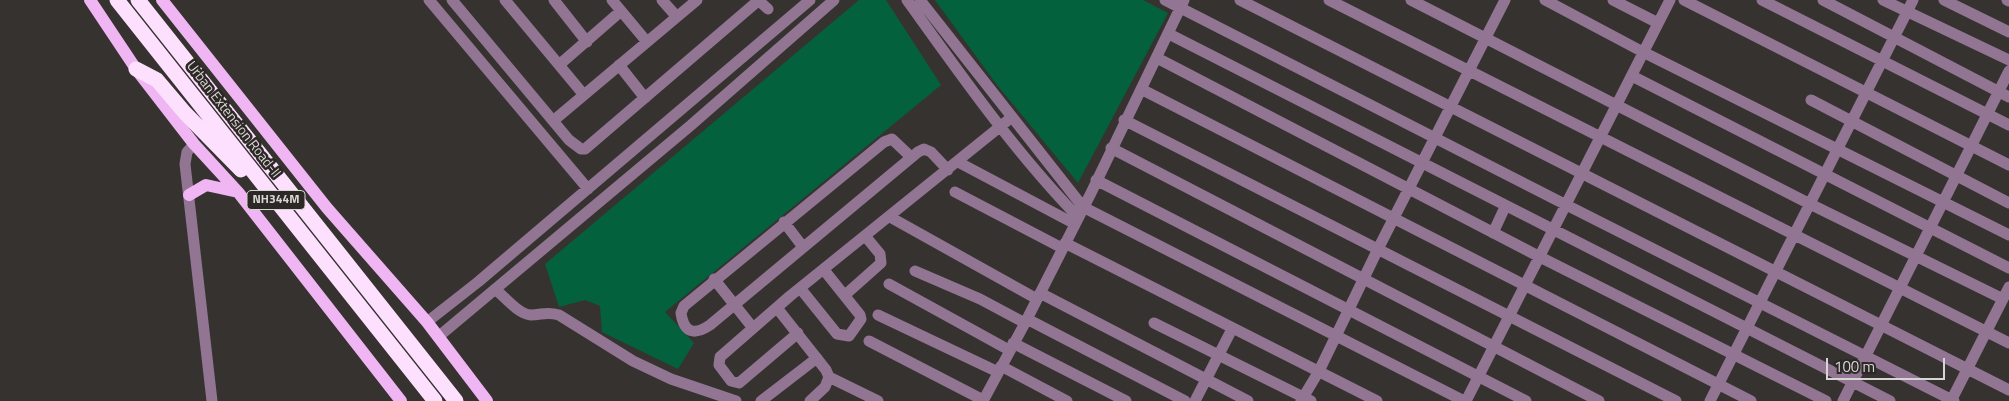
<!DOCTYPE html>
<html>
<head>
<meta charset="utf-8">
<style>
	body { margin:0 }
	#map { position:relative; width:2009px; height:401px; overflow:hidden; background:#363230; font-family:"Titillium Web",sans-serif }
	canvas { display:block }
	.scale { position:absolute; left:1826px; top:358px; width:119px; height:22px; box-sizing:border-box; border:2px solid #d8d6d4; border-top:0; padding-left:6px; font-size:15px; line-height:18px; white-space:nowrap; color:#d8d6d4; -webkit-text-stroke:4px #2c2826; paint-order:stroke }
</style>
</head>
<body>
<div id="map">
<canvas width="2009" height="401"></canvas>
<div class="scale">100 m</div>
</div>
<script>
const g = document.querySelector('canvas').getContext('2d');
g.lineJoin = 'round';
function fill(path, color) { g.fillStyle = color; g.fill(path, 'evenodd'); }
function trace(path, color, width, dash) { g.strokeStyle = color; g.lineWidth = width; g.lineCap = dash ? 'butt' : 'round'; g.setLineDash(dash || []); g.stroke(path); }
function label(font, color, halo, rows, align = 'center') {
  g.font = font + ' "Titillium Web",sans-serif'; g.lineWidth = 5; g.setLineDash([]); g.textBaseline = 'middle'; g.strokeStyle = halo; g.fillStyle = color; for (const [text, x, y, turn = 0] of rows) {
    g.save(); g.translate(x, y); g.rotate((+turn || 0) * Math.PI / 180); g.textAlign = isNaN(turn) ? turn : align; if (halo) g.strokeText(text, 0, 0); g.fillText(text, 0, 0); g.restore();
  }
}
const green = new Path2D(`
	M859 0H886L941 85 665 312 694 343 678 369 602 332 600 306 585 300 559 307 545 264Z
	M935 0H1143L1168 13 1078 183 997 85Z`);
const minor = new Path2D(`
	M429 0 588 189
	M452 0 569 140 581 149H585L759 0
	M505 0 584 95
	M554 0 587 42
	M612 0 647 42
	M662 0 677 17
	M758 0 768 9
	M907 0C961 75 1014 151 1078 217
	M920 0 1083 207 1464 401
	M1165 0C1427 135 1691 268 1954 401
	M1240 0 2009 390
	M1329 0 2009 343
	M1411 0 1808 203 2003 299
	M1545 0 1643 52 2009 235
	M1613 0 1658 23
	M1684 0 2009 165
	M1762 0 2009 125
	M1823 0 2009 97
	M1883 0 2009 60
	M1944 0 2009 32
	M2007 0 2009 1
	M1169 34 1890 401
	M1157 58 1540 257 1826 401
	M559 65 621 11
	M619 65 645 98
	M1632 76 2009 268
	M1141 89 1751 401
	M1811 100 2009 203
	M1124 120 1676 401
	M553 121 697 0
	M194 144 187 152 185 164 212 401
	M1111 148 1599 401
	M911 157 892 139 884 142 684 306 681 313C684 334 695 335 710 325L918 152 924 149 931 152 948 170
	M958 162 1075 224
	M1096 180 1526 401
	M955 192 1062 248
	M890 217 1037 299
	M784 222 803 247
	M1493 233 1505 207
	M1065 243 1377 401
	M915 271 980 299 1025 323
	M714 279 753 328
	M889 284 1009 350
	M800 288 837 334 849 336 861 319 860 315 824 270
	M495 289C505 297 518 314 531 315 542 315 546 311 559 315L633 361 671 379 736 401
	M1040 293 1248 401
	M845 295 881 263 880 254 866 237
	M777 308 826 370 829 377 825 387 810 401
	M878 315 998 372
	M1027 319 1185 401
	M427 322 478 282 810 0
	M1154 323 1311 401
	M798 333 739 383 731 381 719 365 720 357 790 296 1012 117
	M438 337 690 126 834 0
	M869 341 983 400
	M1013 343 1126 401
	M1001 366 1067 401
	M829 377 878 401
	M761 401 817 358
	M983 401 1025 323 1091 193 1184 0
	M1195 401 1232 329
	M1301 401 1319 371 1378 249 1505 0
	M1466 401 1670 0
	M1710 401 1913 0
	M1843 401 2009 71
	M1951 401 2009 287`);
const major = new Path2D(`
	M90 0 136 69 194 144 238 192 401 401
	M162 0 327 208 427 322 487 401
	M189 195 206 185 238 192`);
const highway = new Path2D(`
	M117 0 435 401
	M138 0 456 401
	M136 69 157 80 185 113 241 170`);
const shields = [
	[276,200,58]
];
const shieldNames = [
	["NH344M",276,200]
];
const streetNames = [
	["Urban Extension Road-II",233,120,52]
];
fill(green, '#04613d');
trace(minor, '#917593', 11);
trace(major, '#f0b5f3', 12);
trace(highway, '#fde0fe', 15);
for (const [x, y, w] of shields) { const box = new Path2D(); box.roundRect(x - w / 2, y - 9.5, w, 19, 4); g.fillStyle = '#2c2826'; g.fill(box); trace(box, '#d8d6d4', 1); }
label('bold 12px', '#d8d6d4', null, shieldNames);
label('14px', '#d8d6d4', '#2c2826', streetNames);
</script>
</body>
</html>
